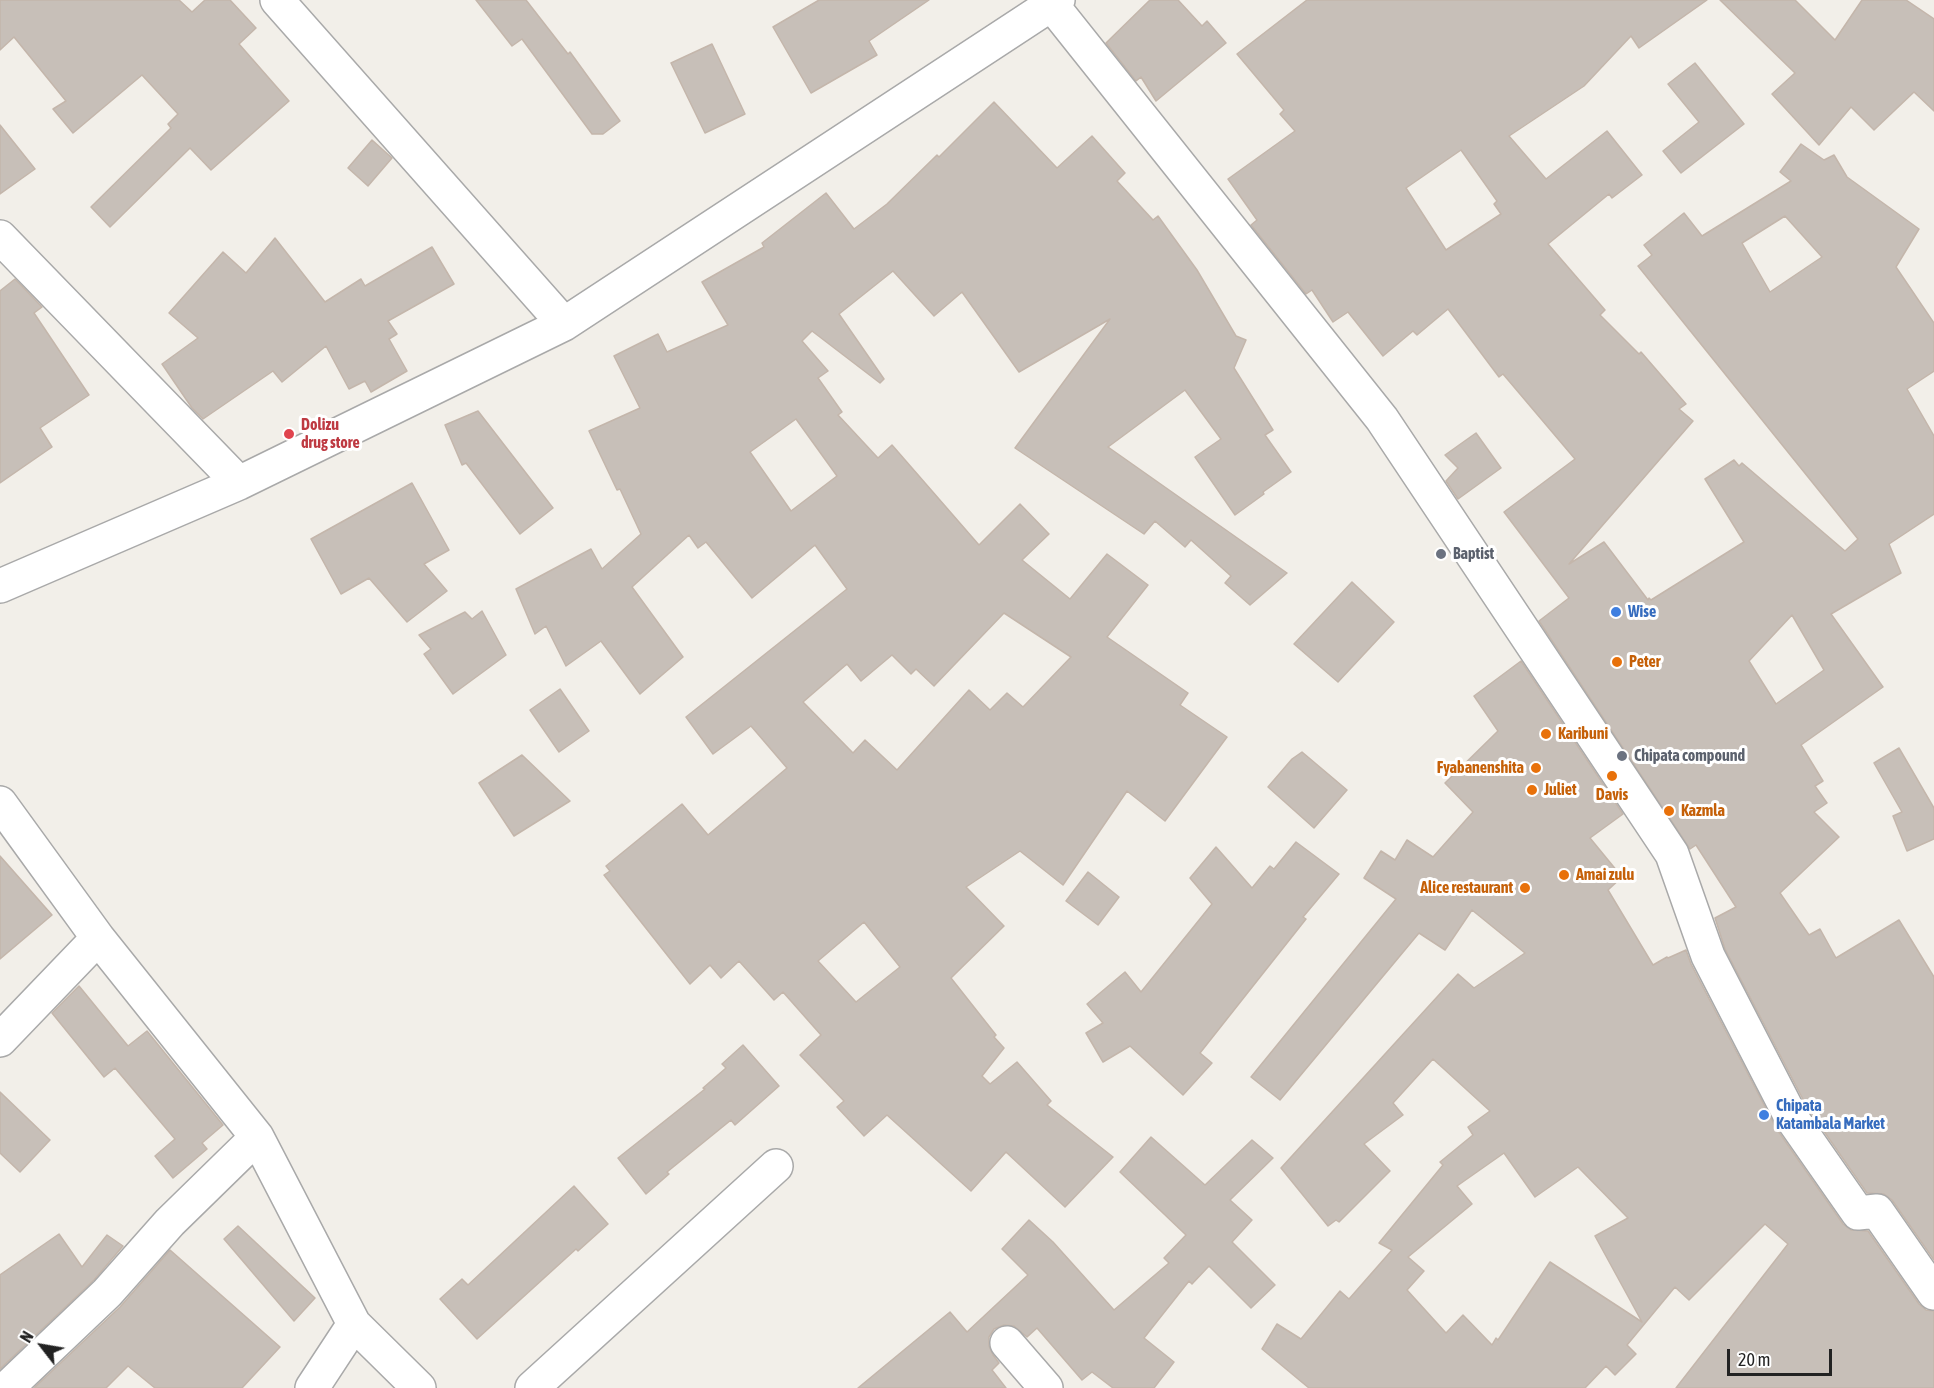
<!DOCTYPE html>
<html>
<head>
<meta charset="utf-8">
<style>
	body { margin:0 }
	#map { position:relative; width:1934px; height:1388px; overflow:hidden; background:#f2efe9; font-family:"Asap Condensed",sans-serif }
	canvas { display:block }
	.north { position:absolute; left:12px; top:1316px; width:60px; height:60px; -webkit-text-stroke:4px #fff; paint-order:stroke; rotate:301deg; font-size:16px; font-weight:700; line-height:24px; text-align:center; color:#222 }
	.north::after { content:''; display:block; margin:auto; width:21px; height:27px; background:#222; clip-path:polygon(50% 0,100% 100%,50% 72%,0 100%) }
	.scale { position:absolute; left:1727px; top:1349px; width:105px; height:27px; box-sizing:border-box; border:3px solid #222; border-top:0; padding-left:8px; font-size:18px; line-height:21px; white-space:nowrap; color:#222; -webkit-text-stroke:4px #fff; paint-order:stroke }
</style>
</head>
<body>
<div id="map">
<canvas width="1934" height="1388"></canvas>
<div class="north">N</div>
<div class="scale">20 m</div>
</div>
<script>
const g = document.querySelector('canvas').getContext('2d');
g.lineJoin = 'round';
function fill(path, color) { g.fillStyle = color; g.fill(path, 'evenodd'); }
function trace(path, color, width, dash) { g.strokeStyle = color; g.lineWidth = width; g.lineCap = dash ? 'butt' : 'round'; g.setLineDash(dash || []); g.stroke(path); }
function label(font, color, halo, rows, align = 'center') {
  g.font = font + ' "Asap Condensed",sans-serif'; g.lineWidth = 6; g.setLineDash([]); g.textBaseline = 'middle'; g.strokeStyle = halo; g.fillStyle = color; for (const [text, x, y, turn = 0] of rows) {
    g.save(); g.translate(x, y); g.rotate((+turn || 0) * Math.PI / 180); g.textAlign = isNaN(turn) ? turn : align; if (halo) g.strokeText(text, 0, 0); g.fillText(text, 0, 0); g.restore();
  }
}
const building = new Path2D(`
	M0 0H179L192 12 205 0H230L256 28 239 44 289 101 211 170 190 148 110 227 91 207 171 128 168 124 178 114 142 75 73 133 53 109 66 101 14 37 0 50Z
	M476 0H526L568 54 570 52 620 121 603 134H592L522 39 512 46Z
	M819 0H929L869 41 877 55 811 93 773 27Z
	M1150 0H1178L1202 26 1207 21 1226 43 1156 101 1141 77 1136 81 1106 43Z
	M1307 0H1707L1639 48 1631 36 1584 86 1509 136 1546 179 1607 131 1642 175 1612 198 1609 194 1548 244 1605 310 1600 315 1639 354 1641 352 1686 404 1679 409 1693 421 1569 564 1604 542 1648 600 1649 598 1651 600 1744 542 1705 479 1734 460 1739 466 1742 463 1845 551 1858 539 1638 266 1652 255 1644 245 1684 213 1702 236 1791 181 1780 172 1801 144 1824 160 1834 155 1847 177 1919 229 1896 267 1934 323V371L1907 389 1934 436V514L1889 544 1901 573 1831 614 1883 687 1801 745 1823 781 1815 786 1827 803 1814 812 1839 837 1780 893 1809 935 1820 929 1836 958 1899 920 1934 977V1260L1892 1200 1884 1194 1867 1193 1807 1107 1725 949 1715 918 1736 907 1696 845 1690 849 1539 621 1569 598 1504 512 1575 459 1503 374 1499 377 1448 309 1417 335 1413 331 1383 356 1348 312 1333 322 1312 290 1306 294 1251 225 1257 220 1228 179 1295 131 1280 114 1284 110 1237 54ZM1461 150 1497 201 1494 204 1501 214 1446 250 1406 188ZM1785 216 1822 257 1770 292 1742 243ZM1792 615 1824 670 1776 704 1749 661Z
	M1720 0H1795L1835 40 1862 0H1906L1934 19V111L1914 92 1874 130 1851 107 1819 145 1772 94 1795 73Z
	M712 44 745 114 705 133 671 63Z
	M1695 63 1744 124 1681 173 1663 151 1699 122 1668 84Z
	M994 102 1057 168 1092 136 1125 173 1117 181 1153 220 1158 216 1197 270 1236 336 1246 340 1234 368 1273 430 1265 435 1291 472 1263 492 1264 494 1235 515 1195 457 1221 439 1185 390 1108 447 1287 573 1250 605 1225 583 1231 576 1191 540 1185 547 1155 521 1144 534 1015 448 1110 319 1019 372 962 292 934 316 893 271 839 314 884 379 880 383 812 331 802 341 828 371 818 378 842 412 838 415 878 458 892 445 979 545 1020 504 1049 534 1022 560 1070 599 1107 554 1148 585 1107 637 1188 693 1180 705 1227 737 1165 821 1127 791 1063 885 1020 851 966 887 1004 926 951 978 996 1035 994 1037 1004 1048 982 1076 990 1084 1017 1062 1051 1101 1047 1105 1113 1157 1065 1207 1006 1152 971 1191 887 1115 864 1136 837 1107 844 1101 800 1055 821 1035 783 992 774 1000 739 961 721 978 710 965 690 984 604 875 610 871 606 866 682 804 708 835 787 768 751 726 713 754 686 717 847 589 815 545 752 598 706 542 698 548 689 535 632 587 683 657 640 694 601 641 566 666 546 626 535 634 516 589 591 549 602 569 641 534 620 489 617 490 589 431 640 408 614 356 658 334 667 352 728 325 702 282 764 247 762 243 826 193 854 229 887 204 937 155 939 157ZM796 419 837 476 791 511 750 452ZM1004 613 1071 657 1023 707 1007 693 990 710 969 690 897 770 865 740 853 753 803 702 847 664 861 681 892 655 911 674 916 669 934 686ZM864 922 900 967 856 1002 818 961Z
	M0 125 35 169 0 194Z
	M372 140 392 158 368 186 348 168Z
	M275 238 325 302 361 279 365 286 432 247 454 284 388 321 397 334 389 339 407 371 371 392 365 381 349 389 326 346 282 382 273 371 203 419 192 408 162 364 198 338 169 313 223 252 246 273Z
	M15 279 42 307 34 313 89 395 40 428 52 447 0 483V291Z
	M478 411 553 508 520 534 466 463 462 465 445 425Z
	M1476 433 1501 468 1458 499 1446 481 1458 468 1445 455Z
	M412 483 449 550 424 564 447 591 407 622 369 578 341 594 311 539Z
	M1352 582 1394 622 1338 682 1294 644Z
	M482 611 506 655 453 694 424 654 431 649 419 635 465 612 472 619Z
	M1521 661 1623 814 1590 838 1622 877 1608 890 1653 965 1667 957 1668 958 1686 950 1691 964 1776 1128 1843 1224 1851 1230 1868 1231 1919 1304 1926 1310 1934 1311V1388H1676L1788 1244 1765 1224 1689 1300 1675 1287 1627 1345 1636 1354 1615 1375 1606 1366 1585 1388H1309L1262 1349 1277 1324 1301 1339 1340 1291 1349 1299 1392 1250 1379 1243 1443 1165 1440 1162 1473 1135 1468 1127 1490 1111 1433 1059 1393 1103 1403 1115 1364 1144 1390 1171 1339 1222 1336 1220 1328 1226 1281 1168 1458 974 1474 988 1525 953 1472 910 1445 950 1419 933 1280 1100 1251 1077 1396 899 1364 878 1381 851 1395 860 1407 840 1433 857 1473 812 1445 783 1498 731 1474 696ZM1504 1153 1535 1197 1578 1167 1628 1218 1595 1236 1642 1322 1550 1262 1498 1340 1496 1338 1492 1345 1463 1315 1446 1333 1407 1290 1424 1271 1408 1257 1472 1204 1457 1186Z
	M560 689 589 731 559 752 530 710Z
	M1899 748 1934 808V839L1907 851 1893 816 1902 812 1874 763Z
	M1302 752 1347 790 1314 828 1268 787 1292 759Z
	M522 755 570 801 514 836 479 783Z
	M1296 842 1339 874 1303 917 1306 919 1200 1053 1212 1063 1183 1095 1130 1046 1103 1062 1086 1033 1103 1023 1087 1004 1125 972 1141 992 1212 904 1190 878 1216 847 1252 888 1270 866 1274 869Z
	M0 856 52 915 0 959Z
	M1088 872 1119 897 1098 925 1066 901Z
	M79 986 128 1046 147 1031 223 1125 202 1143 207 1149 173 1178 155 1156 175 1139 115 1068 104 1077 52 1013Z
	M743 1045 779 1086 735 1125 731 1120 667 1172 669 1174 646 1194 618 1158 705 1089 703 1088 726 1068 722 1064Z
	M0 1092 50 1140 20 1172 0 1153Z
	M1151 1137 1205 1185 1252 1140 1273 1158 1230 1200 1252 1220 1232 1242 1275 1285 1251 1308 1209 1266 1192 1284 1189 1281 1144 1338 1174 1362 1154 1388H1113L1092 1372 1082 1380 1037 1328 1027 1337 1014 1326 1004 1325 994 1329 989 1337V1346L993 1355 999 1363 992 1370 1006 1388H858L950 1312 967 1332 1028 1275 1002 1249 1029 1220 1053 1242 1114 1310 1169 1263 1164 1258 1186 1235 1120 1172Z
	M574 1186 608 1224 578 1251 576 1249 477 1339 440 1299 462 1279 468 1285Z
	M238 1226 315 1298 294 1321 224 1239Z
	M59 1234 82 1267 107 1235 123 1246 94 1280 0 1369V1275Z
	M170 1250 280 1347 242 1388H155L128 1366 106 1388H34L120 1307Z`);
const minor = new Path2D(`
	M277 0 564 324
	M1048 0 1382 419 1672 854 1708 956 1791 1117 1858 1213 1877 1211 1934 1293
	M0 237 239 483
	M0 586 239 483 564 324 1058 0
	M0 803 98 938
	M0 1040 98 938 257 1137 354 1324 419 1388
	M1007 1343 1046 1388
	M7 1388 107 1293 170 1222 257 1137
	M312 1388 354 1324
	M532 1388 776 1166`);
const markers = [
	[289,434,6,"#e0444e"],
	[1441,554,6,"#6b7280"],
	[1616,612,6,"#3f7fe0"],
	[1617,662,6,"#e8710a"],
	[1546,734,6,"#e8710a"],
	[1622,756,6,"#6b7280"],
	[1536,768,6,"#e8710a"],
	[1612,776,6,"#e8710a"],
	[1532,790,6,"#e8710a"],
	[1669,811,6,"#e8710a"],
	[1564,875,6,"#e8710a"],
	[1525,888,6,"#e8710a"],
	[1764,1115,6,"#3f7fe0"]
];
const healthNames = [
	["Dolizu",301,425],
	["drug store",301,443]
];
const worshipNames = [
	["Baptist",1453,554],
	["Chipata compound",1634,756]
];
const shopNames = [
	["Wise",1628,612],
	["Chipata",1776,1106],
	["Katambala Market",1776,1124]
];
const foodNames = [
	["Peter",1629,662],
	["Karibuni",1558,734],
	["Fyabanenshita",1524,768,"right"],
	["Juliet",1544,790],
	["Davis",1612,795,"center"],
	["Kazmla",1681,811],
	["Amai zulu",1576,875],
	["Alice restaurant",1513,888,"right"]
];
fill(building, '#c7bfb8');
trace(building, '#c4b6ab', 1.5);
trace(minor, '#a9a9a9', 36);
trace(minor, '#fff', 33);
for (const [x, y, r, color] of markers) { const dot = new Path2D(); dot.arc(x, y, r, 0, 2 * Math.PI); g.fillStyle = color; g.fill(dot); trace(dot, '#fff', 2); }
label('bold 16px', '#be3a42', '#fff', healthNames, 'left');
label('bold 16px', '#5b616d', '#fff', worshipNames, 'left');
label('bold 16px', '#366cbe', '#fff', shopNames, 'left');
label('bold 16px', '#c56008', '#fff', foodNames, 'left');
</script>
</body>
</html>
